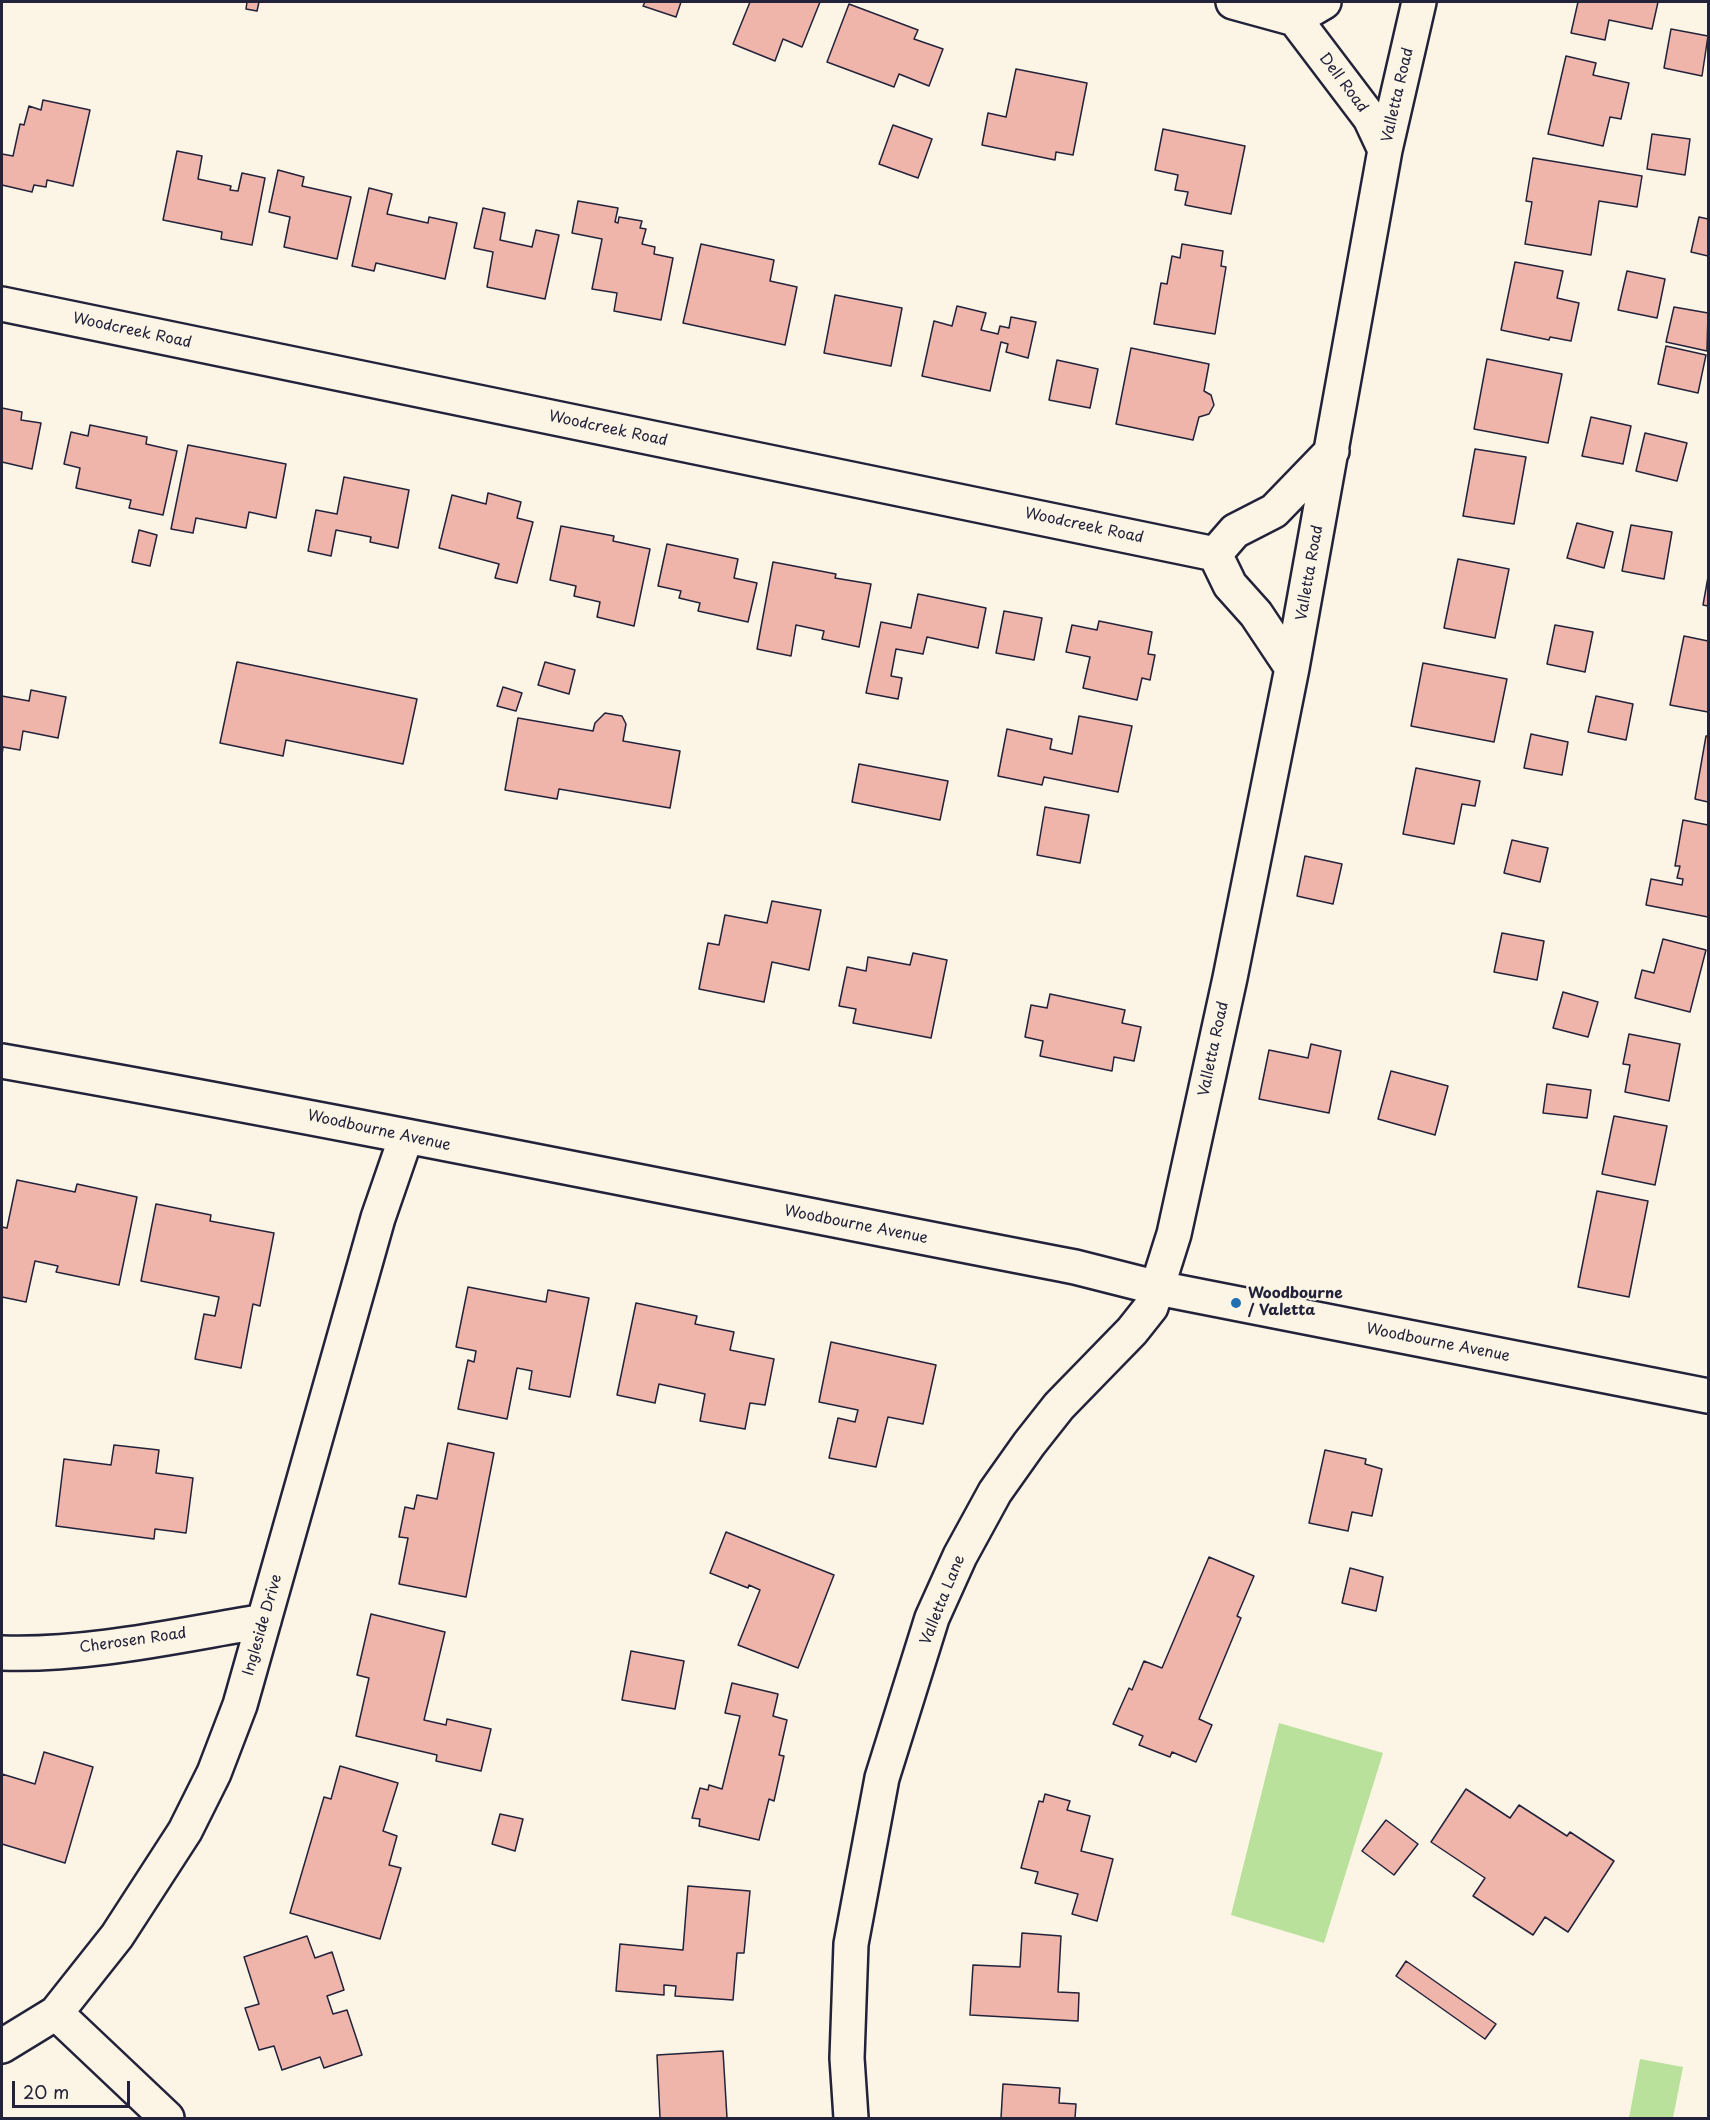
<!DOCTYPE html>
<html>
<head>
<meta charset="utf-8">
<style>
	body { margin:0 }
	#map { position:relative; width:1710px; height:2120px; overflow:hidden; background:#fcf5e5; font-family:"Playpen Sans",sans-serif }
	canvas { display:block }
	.frame { position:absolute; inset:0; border:3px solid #22223b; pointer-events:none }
	.scale { position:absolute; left:12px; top:2081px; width:118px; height:27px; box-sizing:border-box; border:3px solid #22223b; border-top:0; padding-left:8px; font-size:18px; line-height:21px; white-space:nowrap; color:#22223b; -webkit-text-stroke:4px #fcf5e5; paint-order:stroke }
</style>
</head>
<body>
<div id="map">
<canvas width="1710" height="2120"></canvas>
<div class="frame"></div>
<div class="scale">20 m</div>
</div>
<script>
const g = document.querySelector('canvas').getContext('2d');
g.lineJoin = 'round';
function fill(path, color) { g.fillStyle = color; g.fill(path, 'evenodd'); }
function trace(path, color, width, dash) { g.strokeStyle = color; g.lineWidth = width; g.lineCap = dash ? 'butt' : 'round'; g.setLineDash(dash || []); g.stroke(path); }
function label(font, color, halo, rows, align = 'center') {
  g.font = font + ' "Playpen Sans",sans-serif'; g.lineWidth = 4.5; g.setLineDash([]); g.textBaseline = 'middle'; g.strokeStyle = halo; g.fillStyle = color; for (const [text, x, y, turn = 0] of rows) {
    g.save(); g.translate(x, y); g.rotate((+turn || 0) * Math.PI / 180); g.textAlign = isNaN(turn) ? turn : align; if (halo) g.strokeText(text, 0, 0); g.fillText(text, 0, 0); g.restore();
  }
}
const green = new Path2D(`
	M1279 1723 1383 1753 1324 1943 1231 1915Z
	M1640 2059 1683 2067 1673 2118H1629Z`);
const building = new Path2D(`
	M247 2H259L257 11 246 9Z
	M645 2H681L676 17 643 6Z
	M750 2H820L802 47 783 39 775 61 733 44Z
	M1578 2H1658L1652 29 1609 20 1605 40 1571 33Z
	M849 4 918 30 914 39 943 49 929 86 899 74 894 87 827 62Z
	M1671 29 1708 36 1702 76 1664 68Z
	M1566 56 1596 63 1593 75 1629 83 1621 119 1610 117 1603 146 1548 134Z
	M1016 69 1087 83 1073 155 1056 152 1055 160 982 145 988 113 1006 117Z
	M43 100 90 110 73 186 47 180 46 187 34 185 32 192 2 185V154L13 156 20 124 24 125 29 106 41 110Z
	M893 125 932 139 918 178 879 164Z
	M1163 129 1245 146 1231 214 1185 205 1188 192 1175 190 1178 175 1155 170Z
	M1652 134 1690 139 1685 175 1647 169Z
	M177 151 202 156 198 179 231 186 230 190 238 191 242 173 265 178 252 245 221 239 222 232 163 220Z
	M1533 158 1642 176 1637 207 1599 201 1591 255 1525 244 1532 202 1526 201Z
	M278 170 304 177 302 186 351 197 337 259 284 247 290 217 269 212Z
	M369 188 392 194 387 214 428 223 429 217 457 223 445 279 376 263 374 271 352 266Z
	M578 201 618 208 615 222 618 223 619 217 642 221 640 228 646 229 642 244 655 247 654 254 673 258 661 320 614 311 617 293 592 289 602 239 572 233Z
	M483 208 505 213 500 240 532 247 536 230 559 235 545 299 487 287 493 252 474 248Z
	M1699 217 1708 219V256L1691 252Z
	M701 244 774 260 770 281 797 287 785 345 683 323Z
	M1182 244 1223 251 1221 266 1226 267 1215 334 1154 324 1161 283 1167 284 1172 256 1180 258Z
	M1515 262 1563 271 1557 298 1579 303 1571 341 1550 337 1549 340 1501 330Z
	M1627 271 1665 279 1657 318 1618 310Z
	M835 295 902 308 891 366 824 353Z
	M957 306 986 313 981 330 998 334 1000 326 1009 328 1011 317 1036 322 1028 358 1006 352 1008 344 1001 342 990 391 922 376 934 321 952 326Z
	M1674 307 1708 313 1707 351 1666 342Z
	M1666 346 1706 355 1698 393 1658 384Z
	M1131 348 1209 364 1204 391 1211 395 1214 405 1209 414 1199 417 1193 440 1116 424Z
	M1487 359 1562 374 1548 443 1474 429Z
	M1057 360 1098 369 1090 408 1049 400Z
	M2 408 22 412 21 420 41 423 32 469 2 462Z
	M1591 417 1631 426 1623 464 1582 456Z
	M90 425 147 437 146 444 177 451 163 515 129 508 131 500 76 488 80 468 64 464 71 432 88 436Z
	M1645 433 1687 443 1677 481 1636 471Z
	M188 445 286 464 276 518 249 512 246 528 196 518 193 533 171 529Z
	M1475 449 1526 457 1514 524 1463 516Z
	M344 477 409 490 398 548 370 542 371 537 336 530 331 556 308 551 316 510 337 514Z
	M488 493 521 502 517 518 533 522 517 583 495 578 499 564 439 548 452 495 486 504Z
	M1577 523 1613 532 1604 568 1567 558Z
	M1631 525 1672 532 1664 579 1622 571Z
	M561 526 614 536 613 541 650 549 634 626 597 617 600 602 574 596 576 586 550 580Z
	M139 530 157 535 150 566 132 562Z
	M667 544 738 559 734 578 757 583 748 622 698 611 700 603 679 598 681 591 658 586Z
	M1458 559 1509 569 1495 638 1444 628Z
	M773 562 836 574 835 578 871 584 859 647 822 639 824 631 796 625 791 656 757 649Z
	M1708 577V606L1703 605Z
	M918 594 986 608 978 648 927 637 923 654 896 649 891 676 902 678 898 699 866 693 881 622 911 628Z
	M1004 611 1042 618 1034 660 996 653Z
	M1099 621 1152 632 1148 654 1155 655 1150 680 1142 678 1137 700 1083 688 1090 657 1066 652 1072 625 1097 630Z
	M1555 625 1593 632 1585 672 1547 664Z
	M1684 636 1708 641V712L1670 705Z
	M237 662 417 699 403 764 286 740 283 756 220 743Z
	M545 662 575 670 569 694 538 685Z
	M1423 663 1507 679 1494 742 1411 726Z
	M503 687 522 693 516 711 497 706Z
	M31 690 66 697 58 738 23 731 20 750 3 747 2 755V696L29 701Z
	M1596 696 1633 704 1626 740 1588 732Z
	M605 713 622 716 626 724 623 741 680 751 670 808 559 789 557 799 505 790 518 718 593 731 595 723Z
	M1079 716 1132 726 1118 792 1044 777 1042 785 998 776 1007 729 1052 739 1050 749 1072 754Z
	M1531 734 1568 742 1562 775 1524 768Z
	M1706 736H1708V802L1695 799Z
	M859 764 948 781 940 820 852 802Z
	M1416 768 1480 781 1475 806 1462 804 1454 844 1403 834Z
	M1045 807 1089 815 1080 863 1037 855Z
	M1683 820 1708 825V917L1646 905 1651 879 1682 885 1683 879 1677 878 1680 866H1675Z
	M1512 840 1548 848 1540 882 1504 873Z
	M1305 856 1342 864 1333 904 1297 896Z
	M772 901 821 910 809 970 772 962 764 1002 699 989 708 943 719 945 725 915 767 923Z
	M1502 933 1544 941 1537 980 1494 972Z
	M1663 939 1706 950 1690 1012 1635 998 1642 970 1654 973Z
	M913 953 947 960 931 1038 853 1023 856 1009 839 1006 847 967 866 971 868 957 910 965Z
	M1563 992 1598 1002 1588 1037 1553 1028Z
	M1050 994 1125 1010 1122 1023 1141 1027 1134 1061 1114 1057 1112 1071 1040 1056 1043 1041 1025 1037 1031 1005 1047 1008Z
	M1629 1034 1680 1044 1669 1101 1625 1092 1630 1065 1623 1064Z
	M1311 1044 1341 1051 1329 1113 1259 1099 1269 1050 1308 1058Z
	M1391 1071 1448 1086 1435 1135 1378 1119Z
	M1547 1084 1591 1090 1587 1118 1543 1113Z
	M1614 1116 1667 1126 1655 1185 1602 1174Z
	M17 1180 75 1192 77 1184 137 1197 119 1285 56 1272 58 1266 35 1261 26 1302 2 1297V1227L7 1228Z
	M1597 1191 1648 1201 1629 1297 1578 1287Z
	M156 1204 211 1215 210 1221 274 1233 260 1306 253 1304 241 1368 195 1359 204 1314 215 1316 219 1297 141 1281Z
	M468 1287 546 1302 548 1290 589 1298 570 1397 529 1389 532 1371 517 1368 507 1419 458 1409 468 1360 474 1362 476 1351 456 1347Z
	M636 1303 697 1316 695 1324 734 1332 730 1350 774 1359 765 1405 750 1403 745 1429 700 1421 705 1394 659 1384 655 1403 617 1395Z
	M831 1342 936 1365 923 1424 888 1417 876 1467 829 1458 838 1418 855 1422 858 1410 819 1402Z
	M448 1443 494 1453 466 1597 399 1584 408 1538 399 1537 405 1507 414 1509 417 1495 437 1499Z
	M114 1445 159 1450 156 1473 193 1478 186 1533 155 1529 154 1539 56 1526 64 1459 111 1465Z
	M1325 1450 1366 1459 1365 1464 1382 1469 1372 1516 1352 1512 1348 1531 1309 1523Z
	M726 1532 834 1575 798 1668 738 1645 760 1590 749 1585 748 1588 710 1573Z
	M1209 1557 1254 1576 1237 1616 1241 1618 1199 1719 1212 1725 1196 1762 1172 1752 1170 1757 1139 1745 1143 1736 1113 1724 1129 1688 1132 1690 1144 1661 1162 1668Z
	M1350 1568 1383 1577 1376 1611 1342 1603Z
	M371 1614 445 1632 424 1720 446 1725 447 1719 491 1729 481 1771 436 1761 437 1755 356 1736 369 1678 357 1675Z
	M631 1651 684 1661 675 1709 622 1700Z
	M732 1683 778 1694 773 1716 787 1720 779 1755 784 1756 774 1801 769 1799 759 1840 699 1826 700 1819 692 1818 700 1788 708 1790 709 1785 722 1789 740 1716 725 1713Z
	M44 1752 93 1767 65 1863 2 1844V1774L35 1784Z
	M340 1766 398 1783 383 1831 397 1836 389 1865 401 1868 380 1939 290 1913 324 1797 331 1799Z
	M1466 1789 1510 1818 1519 1805 1567 1836 1570 1832 1614 1861 1568 1932 1545 1917 1533 1935 1473 1896 1485 1878 1431 1842Z
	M1045 1794 1070 1801 1067 1810 1090 1816 1081 1851 1113 1859 1097 1921 1072 1914 1078 1894 1035 1883 1038 1872 1021 1868 1039 1801 1043 1802Z
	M500 1814 523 1819 515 1851 492 1844Z
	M1386 1820 1418 1844 1394 1875 1362 1851Z
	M688 1886 750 1891 744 1953H737L733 2000 675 1996 676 1986 664 1985V1995L616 1991 620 1944 683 1950Z
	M1022 1933 1061 1936 1058 1992 1079 1993 1078 2021 970 2015 973 1965 1020 1967Z
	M307 1936 315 1958 332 1952 344 1990 327 1996 333 2014 347 2010 362 2055 324 2068 320 2057 282 2070 274 2046 259 2050 245 2008 259 2004 244 1957Z
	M1406 1961 1496 2024 1485 2039 1396 1976Z
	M723 2051 727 2118H660L657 2055Z
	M1003 2084 1060 2088 1059 2103 1076 2104 1075 2118H1001Z`);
const minor = new Path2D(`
	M1233 2 1295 19 1370 118 1385 150
	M1295 19 1324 2
	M2 304 1215 554 1230 585 1256 614 1292 668
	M1215 554 1235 531 1274 511 1332 451
	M2 1061C360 1124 717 1198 1075 1267L1158 1288 1708 1396
	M2 1653C88 1656 179 1635 264 1621
	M56 2013 167 2118
	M2 2046 56 2013 117 1936 185 1831 214 1773 240 1705 378 1218 406 1137
	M851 2118 847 2058 851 1944 882 1778 932 1618 960 1556 995 1492 1029 1444 1059 1406 1132 1331 1151 1307 1174 1234 1230 978 1292 668 1385 150 1419 2`);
const markers = [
	[1236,1303,6,"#1f6fb2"]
];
const streetNames = [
	["Dell Road",1343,83,53],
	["Valletta Road",1398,95,-77],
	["Woodcreek Road",132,331,12],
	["Woodcreek Road",608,429,12],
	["Woodcreek Road",1084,526,12],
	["Valletta Road",1310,573,-80],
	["Valletta Road",1214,1049,-78],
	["Woodbourne Avenue",379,1131,12],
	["Woodbourne Avenue",856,1225,11],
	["Woodbourne Avenue",1438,1343,11],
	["Valletta Lane",943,1600,-68],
	["Ingleside Drive",263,1625,-74],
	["Cherosen Road",133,1641,-8]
];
const poiNames = [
	["Woodbourne",1248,1294],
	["/ Valetta",1248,1311]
];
fill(green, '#bae19c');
fill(building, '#f0b5aa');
trace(building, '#22223b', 1.5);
trace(minor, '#22223b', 38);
trace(minor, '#fcf5e5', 33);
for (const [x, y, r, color] of markers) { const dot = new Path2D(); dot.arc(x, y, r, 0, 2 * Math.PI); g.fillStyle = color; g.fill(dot); trace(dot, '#fcf5e5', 2); }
label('15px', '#22223b', '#fcf5e5', streetNames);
label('bold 15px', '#22223b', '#fcf5e5', poiNames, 'left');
</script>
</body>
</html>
